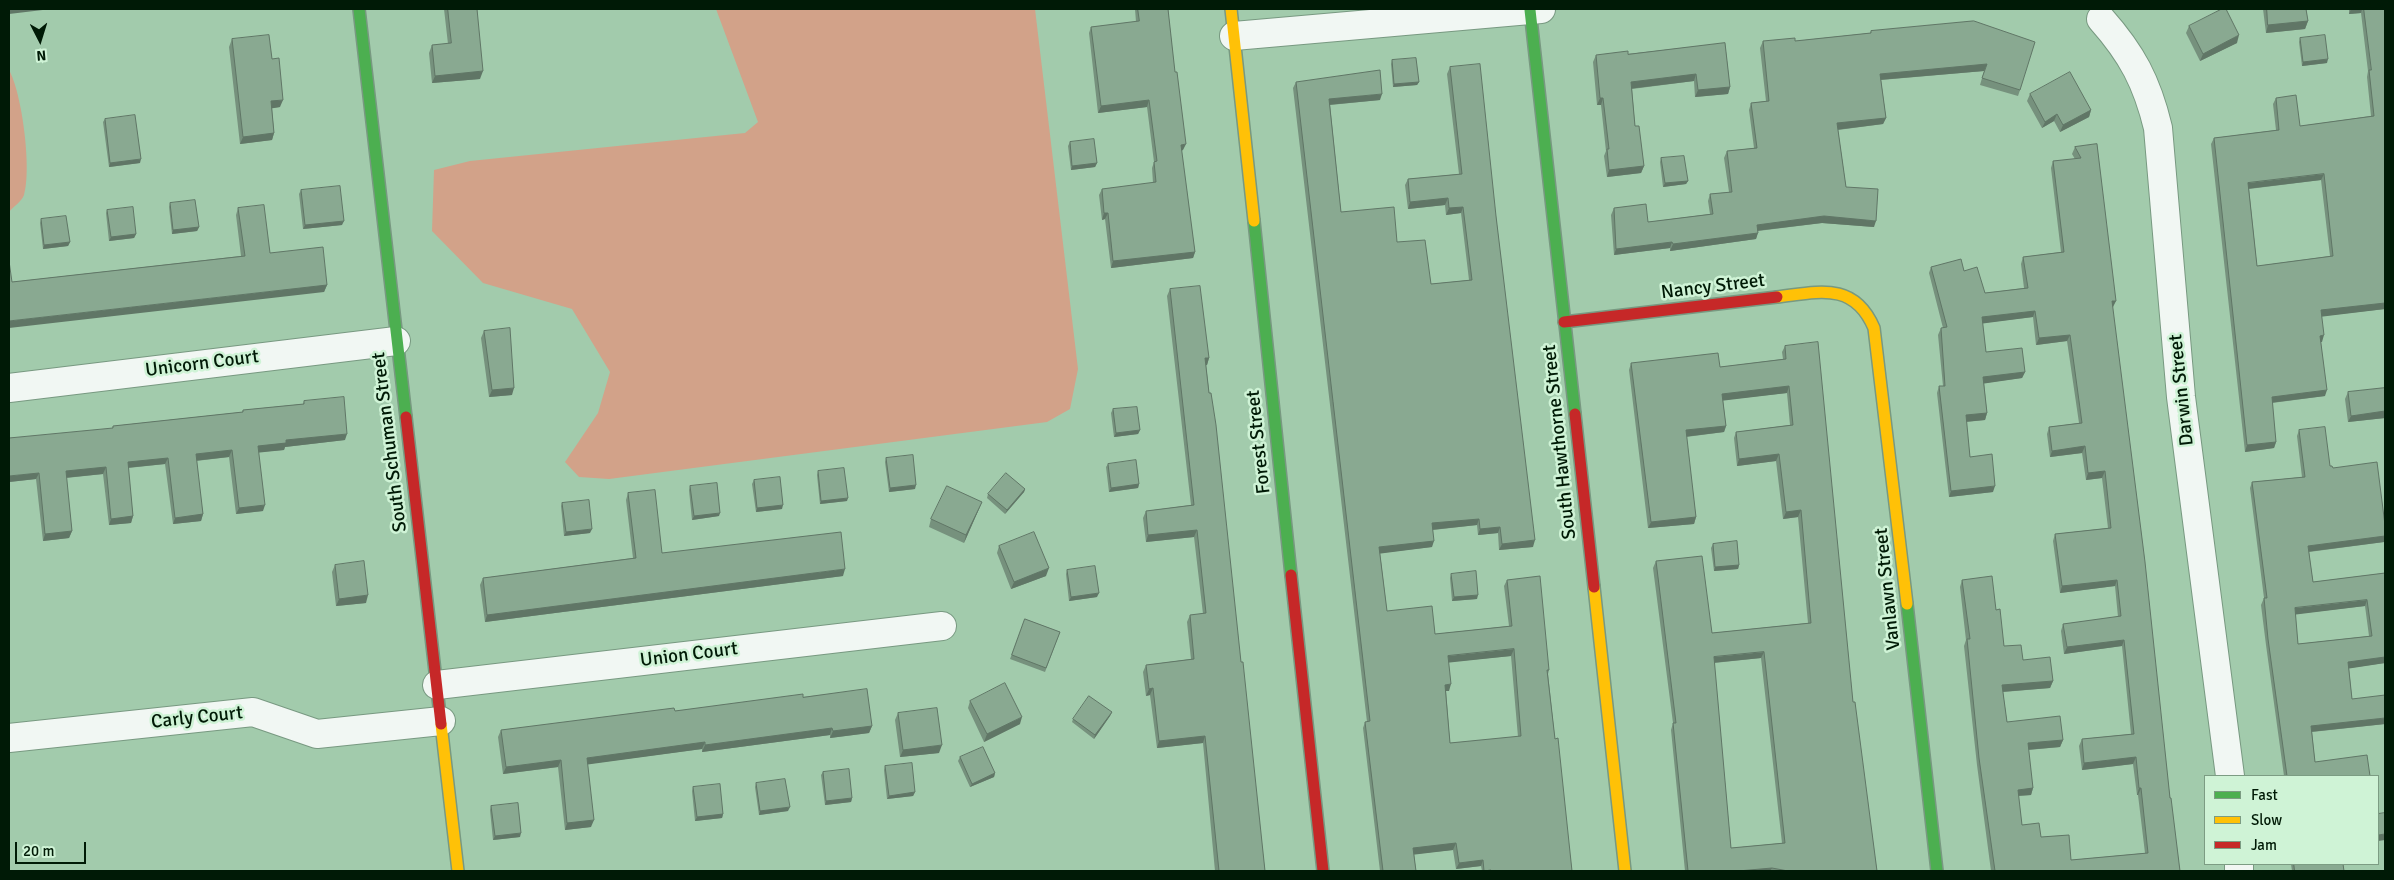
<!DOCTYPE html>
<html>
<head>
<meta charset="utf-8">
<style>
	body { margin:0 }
	#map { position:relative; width:2394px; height:880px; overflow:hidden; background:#a2cbac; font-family:Signika,sans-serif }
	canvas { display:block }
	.frame { position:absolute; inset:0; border:10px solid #001a06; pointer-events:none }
	.legend { position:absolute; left:2204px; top:775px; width:175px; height:90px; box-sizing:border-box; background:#cff3d6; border:1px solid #7c9c83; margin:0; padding:6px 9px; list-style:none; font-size:15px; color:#001a06 }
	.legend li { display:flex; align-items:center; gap:10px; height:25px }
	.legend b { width:25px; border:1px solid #7c9c83 }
	.north { position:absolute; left:15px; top:15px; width:50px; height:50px; -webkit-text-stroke:4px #cff3d6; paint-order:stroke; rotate:175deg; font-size:14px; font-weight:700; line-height:20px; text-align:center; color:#001a06 }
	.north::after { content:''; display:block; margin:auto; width:18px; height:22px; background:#001a06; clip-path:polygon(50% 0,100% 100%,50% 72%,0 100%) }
	.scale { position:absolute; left:15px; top:842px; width:71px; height:22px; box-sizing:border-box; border:2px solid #001a06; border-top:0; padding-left:6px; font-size:15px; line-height:18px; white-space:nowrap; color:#001a06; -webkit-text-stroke:4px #cff3d6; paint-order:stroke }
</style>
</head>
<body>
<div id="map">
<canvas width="2394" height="880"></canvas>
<div class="frame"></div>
<ul class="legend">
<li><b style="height:6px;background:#4caf50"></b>Fast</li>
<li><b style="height:6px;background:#ffc107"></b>Slow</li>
<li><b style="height:6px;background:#c62828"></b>Jam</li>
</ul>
<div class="north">N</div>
<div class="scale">20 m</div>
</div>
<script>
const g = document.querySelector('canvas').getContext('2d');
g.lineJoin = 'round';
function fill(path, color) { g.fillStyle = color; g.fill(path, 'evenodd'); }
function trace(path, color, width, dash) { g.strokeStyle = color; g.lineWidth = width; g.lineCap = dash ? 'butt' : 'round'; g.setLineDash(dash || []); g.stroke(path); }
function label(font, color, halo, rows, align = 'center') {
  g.font = font + ' Signika,sans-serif'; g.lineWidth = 5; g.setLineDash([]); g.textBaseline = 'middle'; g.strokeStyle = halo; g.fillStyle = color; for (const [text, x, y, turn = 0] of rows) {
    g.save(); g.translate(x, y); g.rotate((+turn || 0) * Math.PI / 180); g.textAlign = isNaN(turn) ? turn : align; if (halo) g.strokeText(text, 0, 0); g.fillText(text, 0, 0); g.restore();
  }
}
const green = new Path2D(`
	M716 9H1035L1078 369 1070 409 1047 422 609 479 579 477 565 462 598 413 610 372 572 309 483 283 432 231 434 170 470 161 745 133 758 122Z
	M9 70C22 93 32 169 24 195 22 201 13 207 9 212Z`);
const street = new Path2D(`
	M2101 19C2132 54 2147 82 2158 128L2181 397 2230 776
	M1234 36 1541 9
	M9 388 396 341
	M437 685 942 626
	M9 738 253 712 317 734 441 721
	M2239 864V871`);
const fast = new Path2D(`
	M359 9 406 417
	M1530 10 1575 414
	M1254 221 1291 575
	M1907 604 1937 871`);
const slow = new Path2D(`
	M1231 9 1254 221
	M1777 297C1818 292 1854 281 1874 328L1907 604
	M1594 587 1625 871
	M441 724 458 871`);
const jam = new Path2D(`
	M1564 322 1777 297
	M1575 414 1594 587
	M406 417 441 724
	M1291 575 1323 871`);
const wall = new Path2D(`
	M444 9H477L480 79 432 83 429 53 432 45 448 44Z
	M1135 9H1168L1183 150 1181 151 1195 252 1193 258 1111 268 1105 219 1102 220 1099 195 1102 189 1153 183 1152 168 1154 162 1147 107 1098 113 1089 33 1091 27 1136 22Z
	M2263 9H2306L2308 21 2305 29 2266 33Z
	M2349 9H2385V309L2322 316V342H2321L2325 396 2272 403 2276 442 2274 448 2245 452 2211 144 2214 138 2276 130 2273 104 2276 98 2300 126 2371 116 2367 77 2368 71 2361 13 2349 14ZM2321 180 2330 256 2257 266 2249 189Z
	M1974 21 2020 90 2018 96 1980 85 1984 71 1881 80 1886 118 1883 124 1838 130 1846 187 1874 227 1822 223 1758 231 1756 239 1670 251V248L1614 255 1611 215 1614 208 1648 222 1710 214 1708 201 1710 194 1729 192 1724 158 1727 151 1754 148 1749 110 1751 103 1766 101 1760 48 1763 41H1795L1870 33 1871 31Z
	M2189 26 2237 43 2200 61 2186 33Z
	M2300 38 2327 63 2302 66 2299 42Z
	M232 39 272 59 280 107 272 108 274 133 272 140 240 144 229 47Z
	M1725 43 1730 87 1728 94 1695 97 1694 81 1632 89 1635 126 1644 166 1641 173 1607 177 1604 156 1606 151 1601 105H1597L1593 62 1596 55 1628 54Z
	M1392 60 1419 82 1417 85 1393 87 1391 64Z
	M1450 67 1496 216 1533 547 1499 550 1498 533 1478 535 1477 525 1433 530 1432 547 1380 553 1387 611 1435 634 1509 626 1504 586 1507 580 1549 670 1548 674 1555 739 1572 871H1482L1481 866 1456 869 1453 850 1414 854 1416 871H1380L1363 728 1365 722H1367L1293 88 1296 82 1380 100 1330 105 1341 212 1397 242 1431 284 1469 280 1461 213 1446 215 1445 205 1408 209 1405 185 1408 179 1459 174 1447 74ZM1511 656 1518 737 1450 743 1446 691H1449L1448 662Z
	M2030 94 2091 110 2089 117 2060 132 2054 121 2042 128 2027 101Z
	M105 119 140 163 109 167 103 122Z
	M1070 142 1097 163 1095 167 1071 170 1068 146Z
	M2097 144 2113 307 2112 308 2170 798 2180 871H1991L1977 765 1964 646 1966 640 1960 587 1962 580 1996 610 2004 646 2053 681 2050 688 2003 692 2007 722 2063 740 2060 747 2028 750 2033 788 2031 795 2018 796 2022 825 2041 837 2071 860 2145 853 2138 795H2137L2133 764 2082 770 2079 746 2082 739 2131 734 2122 646 2064 654 2061 631 2063 624 2118 617 2115 586 2060 593 2053 541 2055 534 2108 528 2102 478 2086 480 2082 453 2050 457 2047 434 2049 427 2079 423 2067 341 2036 345 2033 317 1982 323 1986 352 2025 372 2022 378 1984 383 1987 413 1985 420 1966 422 1970 457 1993 492 1949 497 1937 393 1939 386H1943L1938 335 1941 328H1943L1929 273 1931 267 1964 271 1985 293 2024 288 2021 264 2023 257 2061 252 2051 168 2053 161 2075 159 2072 154 2075 147Z
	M1661 158 1688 181 1686 184 1663 187 1660 162Z
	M301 190 342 225 303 229 299 194Z
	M170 203 199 227 197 231 172 234 169 207Z
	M238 208 270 253 327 285 324 292 12 282 241 256 236 215Z
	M107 210 136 234 134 238 109 241 106 213Z
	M41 219 70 242 68 246 43 249 40 223Z
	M1170 289 1209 358 1207 365H1206L1265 871H1215L1203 743 1157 748 1150 695 1146 696 1143 672 1146 665 1191 659 1187 622 1190 615 1203 614 1194 537 1146 542 1143 518 1146 511 1191 505 1167 296Z
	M484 331 512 395 489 397 481 338Z
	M1785 346 1853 702 1877 871H1685L1671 730 1673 723 1653 568 1656 561 1712 633 1808 623 1798 517 1783 519 1776 461 1737 466 1734 438 1736 432 1790 425 1787 393 1723 400 1726 426 1724 432 1686 437 1696 517 1694 524 1648 528 1629 370 1631 363 1720 367 1783 359 1782 352ZM1761 658 1782 843 1731 848 1714 663Z
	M2385 388V418L2348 422 2345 399 2348 392Z
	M304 401 345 440 285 447 284 450 258 452 263 511 236 514 229 457 196 461 203 514 201 521 173 524 165 464 128 468 133 516 131 523 109 525 103 474 66 478 72 531 69 538 43 541 36 479 9 482 112 429 113 426 242 412 243 410 303 404Z
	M1113 409 1140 430 1138 434 1114 437 1111 413Z
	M2299 430 2330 466 2385 525V540L2384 542 2309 552 2313 582 2385 573V663L2349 668 2352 699 2385 724 2312 732 2315 762 2370 776H2284L2266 645 2261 605 2264 598 2250 488 2252 482 2302 477 2297 436ZM2365 606 2369 636 2298 644 2295 614Z
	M886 458 915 489 889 492 885 462Z
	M1108 464 1139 484 1138 488 1109 492 1106 467Z
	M818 471 847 501 820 504 817 475Z
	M754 480 782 509 756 512 752 484Z
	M690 486 719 516 692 520 689 490Z
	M1025 489 1024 492 1005 514 987 498 988 494Z
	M628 493 662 553 843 576 485 622 480 585 483 578 633 558 626 500Z
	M982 502 964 543 929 527 931 519Z
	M562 503 590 533 564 536 561 506Z
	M1713 544 1739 565 1738 569 1714 571 1711 548Z
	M999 546 1046 576 1011 589 997 553Z
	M335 565 366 603 336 606 332 572Z
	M1067 570 1097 597 1069 601 1066 574Z
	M1451 574 1477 599 1452 601 1450 578Z
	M1025 619 1060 632 1045 672 1010 659Z
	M803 697 872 726 869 733 830 738V735L702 752V749L587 764 591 827 565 830 558 767 503 774 498 737 501 730Z
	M970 701 1020 724 984 742 968 708Z
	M1112 712 1110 716 1094 739 1072 722 1073 719Z
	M898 713 939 753 900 757 895 720Z
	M960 757 995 773 994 777 970 787 958 761Z
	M885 766 915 792 913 796 887 799 884 770Z
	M823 772 852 798 851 802 825 805 821 775Z
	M756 783 788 811 759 815 755 787Z
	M693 787 723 814 722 818 695 821 692 791Z
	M491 806 520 837 493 840 490 810Z
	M2291 864H2343L2344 871H2292Z`);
const shadedWall = new Path2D(`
	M9 9H51L9 14Z
	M2351 9H2362L2361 13 2349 14Z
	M2308 21 2305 29 2266 33 2268 25Z
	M2239 35 2237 43 2200 61 2203 54Z
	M2328 59 2327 63 2302 66 2303 62Z
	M1987 64 1984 71 1878 80 1880 74Z
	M483 71 480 79 432 83 435 76Z
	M1696 74 1694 81 1628 89 1631 82Z
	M1419 82 1417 85 1393 87 1394 84Z
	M1730 87 1728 94 1695 97 1698 90Z
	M1382 94 1380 100 1327 105 1329 99Z
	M1600 98H1603L1601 105H1597Z
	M283 100 280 107 268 109 271 101Z
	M1149 100 1147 107 1098 113 1101 106Z
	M2091 110 2089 117 2060 132 2063 125Z
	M2057 114 2054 121 2042 128 2045 122Z
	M1886 118 1883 124 1835 130 1837 123Z
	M274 133 272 140 240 144 243 137Z
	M1186 144 1183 150 1178 151 1181 145Z
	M141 159 140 163 109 167 110 163Z
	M1097 163 1095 167 1071 170 1072 166Z
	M1644 166 1641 173 1607 177 1609 170Z
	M2324 174 2321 180 2246 189 2248 183Z
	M1688 181 1686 184 1663 187 1665 183Z
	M1448 198 1445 205 1408 209 1410 202Z
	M1463 207 1461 213 1446 215 1449 208Z
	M1104 213H1108L1105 219 1102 220Z
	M1824 216 1876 221 1874 227 1822 223 1755 231 1757 225Z
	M344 221 342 225 303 229 305 225Z
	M199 227 197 231 172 234 173 230Z
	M1758 233 1756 239 1670 251 1673 244Z
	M136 234 134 238 109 241 111 237Z
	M70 242 68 246 43 249 44 245Z
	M1672 242 1670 248 1614 255 1616 249Z
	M1195 252 1193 258 1111 268 1113 261Z
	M327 285 324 292 9 328V321Z
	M2112 301H2116L2113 307 2109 308Z
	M2385 303V309L2319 317 2321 310Z
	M2035 311 2033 317 1979 324 1982 317Z
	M2070 335 2067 341 2036 345 2039 338Z
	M2324 335 2322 342H2318L2320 336Z
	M1205 358H1209L1207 365 1203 366Z
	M2025 372 2022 378 1981 384 1983 377Z
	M1789 386 1787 393 1720 401 1722 394Z
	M514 388 512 395 489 397 492 390Z
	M2327 390 2325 396 2269 403 2272 397Z
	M2385 411V418L2348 422 2351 416Z
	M1987 413 1985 420 1963 422 1966 415Z
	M1726 426 1724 432 1683 437 1686 430Z
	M1140 430 1138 434 1114 437 1116 433Z
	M347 434 345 440 285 447 284 450 255 453 258 446 286 440Z
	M2276 442 2274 448 2245 452 2247 445Z
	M2085 446 2082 453 2050 457 2052 451Z
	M232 450 229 457 193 461 196 454Z
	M1779 454 1776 461 1737 466 1739 459Z
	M168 458 165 464 125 468 128 462Z
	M106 467 103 474 63 478 66 471Z
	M2105 471 2102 478 2086 480 2088 473Z
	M39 473 36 479 9 482V476Z
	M1139 484 1138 488 1109 492 1111 488Z
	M916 485 915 489 889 492 890 488Z
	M1995 486 1993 492 1949 497 1951 491Z
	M1025 489 1024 492 1005 514 1007 510Z
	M848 498 847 501 820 504 821 501Z
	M982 502 979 509 964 543 966 535Z
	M265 505 263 511 236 514 239 508Z
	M783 505 782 509 756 512 757 508Z
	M1801 510 1798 517 1783 519 1786 512Z
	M720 513 719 516 692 520 694 516Z
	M203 514 201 521 173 524 175 518Z
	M133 516 131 523 109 525 111 519Z
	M1696 517 1694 524 1648 528 1651 522Z
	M1479 519 1477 525 1430 530 1432 523Z
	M1500 527 1498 533 1478 535 1480 529Z
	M592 529 590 533 564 536 566 532Z
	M1197 530 1194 537 1146 542 1148 535Z
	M72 531 69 538 43 541 45 534Z
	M2385 536 2384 542 2306 552 2308 546Z
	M1535 540 1533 547 1499 550 1502 544Z
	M1434 541 1432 547 1377 554 1379 547Z
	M1739 565 1738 569 1714 571 1715 567Z
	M1049 568 1046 576 1011 589 1014 582Z
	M845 569 843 576 485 622 487 615Z
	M2117 580 2115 586 2060 593 2062 586Z
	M1099 593 1097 597 1069 601 1071 597Z
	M368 595 366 603 336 606 339 599Z
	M1478 595 1477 599 1452 601 1454 597Z
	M2367 600 2365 606 2292 615 2295 608Z
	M2124 640 2122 646 2064 654 2067 647Z
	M1514 649 1511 656 1445 663 1448 656Z
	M1764 652 1761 658 1711 663 1714 657Z
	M2385 657V663L2346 669 2348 662Z
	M2053 681 2050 688 2000 692 2002 685Z
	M1451 684 1449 691H1443L1445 685Z
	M1153 688 1150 695 1146 696 1149 689Z
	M1112 712 1110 716 1094 739 1095 735Z
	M1022 717 1020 724 984 742 987 734Z
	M2385 718V724L2309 732 2311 726Z
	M872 726 869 733 830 738 833 731Z
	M832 728 830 735 702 752 705 745Z
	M1205 736 1203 743 1157 748 1159 741Z
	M2063 740 2060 747 2025 750 2028 743Z
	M705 742 702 749 584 765 587 758Z
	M942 745 939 753 900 757 903 750Z
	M2136 757 2133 764 2082 770 2084 763Z
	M561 760 558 767 503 774 506 767Z
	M995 773 994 777 970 787 972 784Z
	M2033 788 2031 795 2015 796 2018 790Z
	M2139 788H2141L2138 795H2137Z
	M915 792 913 796 887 799 889 796Z
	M852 798 851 802 825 805 826 801Z
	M790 807 788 811 759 815 760 811Z
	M723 814 722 818 695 821 697 817Z
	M594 820 591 827 565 830 567 823Z
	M521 833 520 837 493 840 495 836Z
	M2385 834V840L2378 841V835Z
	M1456 843 1453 850 1411 855 1413 848Z
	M1483 860 1481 866 1456 869 1459 863Z
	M1772 868 1770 871H1738Z`);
const building = new Path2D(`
	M448 9H477L483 71 435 76 432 45 451 43Z
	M1138 9H1168L1175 72H1177L1186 144 1181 145 1195 252 1113 261 1108 213H1104L1102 189 1156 182 1154 162 1157 161 1149 100 1101 106 1091 27 1139 21Z
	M2222 9H2226L2239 35 2203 54 2189 26Z
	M2267 9H2306L2308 21 2268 25Z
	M2364 9H2385V303L2321 310 2324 335 2320 336 2327 390 2272 397 2276 442 2247 445 2214 138 2279 130 2276 98 2296 95 2300 126 2374 116 2369 70H2371ZM2324 174 2333 256 2257 266 2248 183Z
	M1974 21 2035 42 2020 90 1982 78 1987 64 1880 74 1886 118 1837 123 1846 187 1878 189 1876 221 1824 216 1757 225 1758 233 1673 244 1672 242 1616 249 1614 208 1646 204 1648 222 1713 214 1710 194 1732 192 1727 151 1757 148 1751 103 1769 101 1763 41 1795 38V41L1871 33V31Z
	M269 35 272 59 279 58 283 100 271 101 274 133 243 137 232 39Z
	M2325 35 2328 59 2303 62 2300 38Z
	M1725 43 1730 87 1698 90 1696 74 1631 82 1635 126H1639L1644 166 1609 170 1607 149H1609L1603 98H1600L1596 55 1628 51V54Z
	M1416 58 1419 82 1394 84 1392 60Z
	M1480 64 1496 216 1535 540 1502 544 1500 527 1480 529 1479 519 1432 523 1434 541 1379 547 1387 611 1432 606 1435 634 1512 626 1507 580 1540 576 1549 670H1547L1555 739 1558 738 1572 871H1491V870L1484 871 1483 860 1459 863 1456 843 1413 848 1416 871H1383L1365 722 1370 721 1296 82 1380 70 1382 94 1329 99 1341 212 1394 207 1397 242 1425 240 1431 284 1472 280 1463 207 1449 208 1448 198 1410 202 1408 179 1462 174 1450 67ZM1514 649 1521 736 1450 743 1445 685 1451 684 1448 656Z
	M2070 72 2091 110 2063 125 2057 114 2045 122 2030 94Z
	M135 115 141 159 110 163 105 119Z
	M1094 139 1097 163 1072 166 1070 142Z
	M2097 144 2116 301H2112L2145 562 2170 798H2171L2180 871H1995L1979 758 1967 639H1970L1962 580 1992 576 1996 610 2000 609 2004 646 2021 645 2023 660 2050 657 2053 681 2002 685 2007 722 2060 716 2063 740 2028 743 2033 788 2018 790 2022 825 2039 823 2041 837 2069 835 2071 860 2148 853 2141 788H2139L2136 757 2084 763 2082 739 2134 734 2124 640 2067 647 2063 624 2121 616 2117 580 2062 586 2055 534 2111 528 2105 471 2088 473 2085 446 2052 451 2049 427 2082 423 2070 335 2039 338 2035 311 1982 317 1986 352 2022 348 2025 372 1983 377 1987 413 1966 415 1970 457 1992 454 1995 486 1951 491 1939 386H1945L1941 328 1947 327 1931 267 1961 259 1964 271 1977 267 1985 293 2028 288 2023 257 2064 252 2053 161 2081 158 2075 147Z
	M1684 156 1688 181 1665 183 1661 158Z
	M340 186 344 221 305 225 301 190Z
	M195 200 199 227 173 230 170 203Z
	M264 205 270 253 323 247 327 285 9 321V261L12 282 245 256 238 208Z
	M133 207 136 234 111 237 107 210Z
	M66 216 70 242 44 245 41 219Z
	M1200 286 1209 358H1205L1209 393H1211L1216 425 1241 662H1243L1265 871H1219L1205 736 1159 741 1153 688 1149 689 1146 665 1194 659 1190 615 1206 613 1197 530 1148 535 1146 511 1194 505 1170 289Z
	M510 328 514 388 492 390 484 331Z
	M1818 342 1853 702H1855L1877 871H1788L1772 868 1738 871H1688L1673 723H1676L1656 561 1702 556 1712 633 1811 623 1801 510 1786 512 1779 454 1739 459 1736 432 1793 425 1789 386 1722 394 1726 426 1686 430 1696 517 1651 522 1631 363 1718 353 1720 367 1786 359 1785 346ZM1764 652 1785 843 1731 848 1714 657Z
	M2385 388V411L2351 416 2348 392Z
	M344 397 347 434 286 440V443L258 446 265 505 239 508 232 450 196 454 203 514 175 518 168 458 128 462 133 516 111 519 106 467 66 471 72 531 45 534 39 473 9 476V438L113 428V426L243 412V410L304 404V401Z
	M1137 407 1140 430 1116 433 1113 409Z
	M2325 427 2330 466H2332L2333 468 2377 462 2385 525V536L2308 546 2313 582 2385 573V657L2348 662 2352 699 2385 695V718L2311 726 2315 762 2367 755 2370 776H2287L2268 639 2264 598H2267L2252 482 2305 477 2299 430ZM2367 600 2372 636 2298 644 2295 608Z
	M913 455 916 485 890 488 886 458Z
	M1136 460 1139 484 1111 488 1108 464Z
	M844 468 848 498 821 501 818 471Z
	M1006 473 1025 489 1007 510 988 494Z
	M780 477 783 505 757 508 754 480Z
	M717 483 720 513 694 516 690 486Z
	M947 486 982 502 966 535 931 519Z
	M655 490 662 553 841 532 845 569 487 615 483 578 636 558 628 493Z
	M589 500 592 529 566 532 562 503Z
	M1034 532 1049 568 1014 582 999 546Z
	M1737 541 1739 565 1715 567 1713 544Z
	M364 561 368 595 339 599 335 565Z
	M1095 566 1099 593 1071 597 1067 570Z
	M1476 571 1478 595 1454 597 1451 574Z
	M1025 619 1060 632 1046 668 1012 655Z
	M1005 683 1022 717 987 734 970 701Z
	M867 689 872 726 833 731 832 728 705 745V742L587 758 594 820 567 823 561 760 506 767 501 730 674 708 675 711 803 694V697Z
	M1089 696 1112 712 1095 735 1073 719Z
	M937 708 942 745 903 750 898 713Z
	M983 747 995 773 972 784 960 757Z
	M912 763 915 792 889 796 885 766Z
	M849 769 852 798 826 801 823 772Z
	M785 779 790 807 760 811 756 783Z
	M720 784 723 814 697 817 693 787Z
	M518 803 521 833 495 836 491 806Z
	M2385 813V834L2378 835V814Z
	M2294 864H2343L2344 871H2295Z`);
const streetNames = [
	["Nancy Street",1713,287,-7],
	["Unicorn Court",202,364,-7],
	["Darwin Street",2182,390,-96],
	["South Schuman Street",390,442,-97],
	["Forest Street",1259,442,-96],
	["South Hawthorne Street",1560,442,-96],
	["Vanlawn Street",1888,589,-96],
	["Union Court",689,655,-7],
	["Carly Court",197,718,-6]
];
fill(green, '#d2a289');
trace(street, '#789981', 30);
trace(fast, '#789981', 14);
trace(slow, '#789981', 14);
trace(jam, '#789981', 14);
trace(street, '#f1f7f3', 28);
trace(fast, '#4caf50', 11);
trace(slow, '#ffc107', 11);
trace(jam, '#c62828', 11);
fill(wall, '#76917d');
fill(shadedWall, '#607666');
fill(building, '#89a991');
trace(building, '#607666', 1);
label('19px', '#001a06', '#cff3d6', streetNames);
</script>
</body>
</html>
